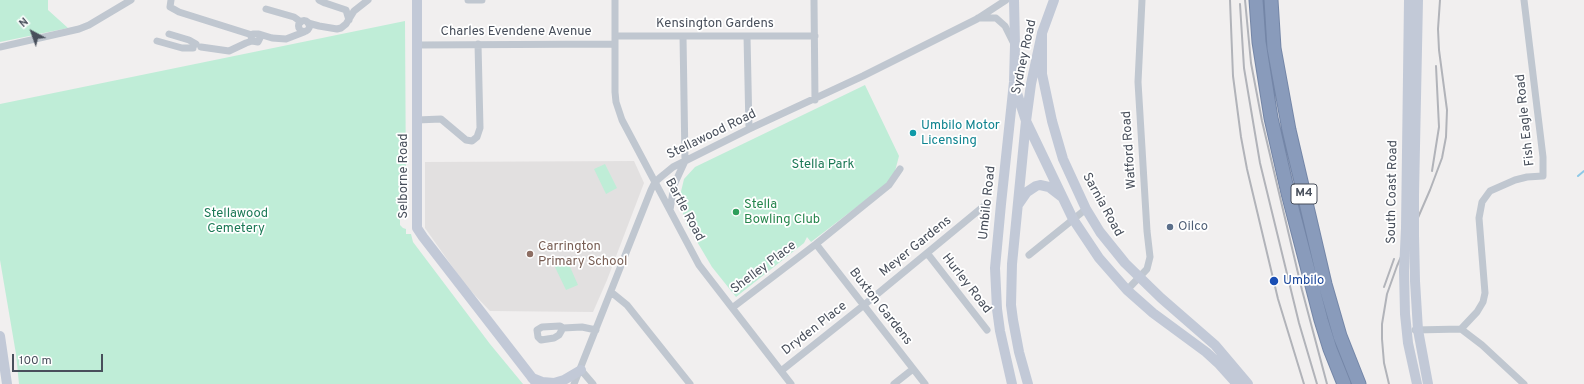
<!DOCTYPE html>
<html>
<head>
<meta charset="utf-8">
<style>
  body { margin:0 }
  #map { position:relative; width:1584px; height:384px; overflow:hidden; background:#f1efef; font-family:Overpass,sans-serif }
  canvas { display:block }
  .north { position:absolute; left:12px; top:12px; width:40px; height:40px; -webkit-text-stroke:3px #fff; paint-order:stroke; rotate:319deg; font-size:11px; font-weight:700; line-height:16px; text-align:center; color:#484f5b }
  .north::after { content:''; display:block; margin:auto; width:14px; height:18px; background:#484f5b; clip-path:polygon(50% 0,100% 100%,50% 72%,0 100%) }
  .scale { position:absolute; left:12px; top:354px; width:91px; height:18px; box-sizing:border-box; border:2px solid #484f5b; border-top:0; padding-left:5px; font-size:12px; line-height:14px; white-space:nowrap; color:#484f5b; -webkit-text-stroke:3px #fff; paint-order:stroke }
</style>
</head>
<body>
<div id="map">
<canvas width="1584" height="384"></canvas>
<div class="north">N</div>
<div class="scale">100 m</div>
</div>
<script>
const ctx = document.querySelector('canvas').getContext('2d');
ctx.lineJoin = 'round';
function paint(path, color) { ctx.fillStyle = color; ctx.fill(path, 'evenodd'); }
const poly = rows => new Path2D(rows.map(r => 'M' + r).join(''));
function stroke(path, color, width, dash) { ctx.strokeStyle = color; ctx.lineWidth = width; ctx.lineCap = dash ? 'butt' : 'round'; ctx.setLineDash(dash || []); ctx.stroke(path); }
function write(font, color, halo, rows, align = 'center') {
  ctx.font = font + ' Overpass,sans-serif'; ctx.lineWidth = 3.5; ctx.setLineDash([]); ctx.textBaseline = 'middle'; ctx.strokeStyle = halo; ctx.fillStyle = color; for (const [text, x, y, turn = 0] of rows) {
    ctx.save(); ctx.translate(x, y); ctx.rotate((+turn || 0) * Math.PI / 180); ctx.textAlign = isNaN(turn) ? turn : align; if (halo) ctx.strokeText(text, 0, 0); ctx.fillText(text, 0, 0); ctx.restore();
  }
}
const education = poly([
  [634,161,644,183,607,280,593,312,490,311,466,286,425,228,425,162]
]);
const green = poly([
  [0,0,48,0,48,10,68,28,0,42],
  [405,21,406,194,404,211,400,213,400,225,403,228,406,229,406,234,411,234,413,242,490,344,523,384,19,384,16,354,0,260,0,104],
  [865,85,899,156,894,175,888,183,811,242,807,237,804,243,736,297,712,267,686,223,679,200,684,179,695,167],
  [605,164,617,188,606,194,594,169],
  [567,260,578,285,566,290,554,265]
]);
const stream = poly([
  [1578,176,1584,171]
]);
const street = poly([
  [171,0,170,7,179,12,252,35],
  [319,0,325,3,346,10,349,20],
  [468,0,482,0],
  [615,0,615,92,616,102,622,120,699,265,791,384],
  [814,0,815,100],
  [266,9,294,17,301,22],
  [978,18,996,18,1005,26,1013,42],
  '298.5 26a5.5 5.5 0 1 1 11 0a5.5 5.5 0 1 1-11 0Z',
  [308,23,319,26,337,29,341,28,346,24,354,11,368,0],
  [169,34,189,40,196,44],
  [259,34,272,38,286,39,304,32],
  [615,36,815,36],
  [747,36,749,129],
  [157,41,182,48,193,48],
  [417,45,615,44],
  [0,47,79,29,89,25,131,0],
  [201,47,229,51,246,43,252,41,258,42,260,38,259,34,253,34,251,36,252,41],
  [417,120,441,119,466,140,472,141,477,137,480,128,478,44],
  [670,210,674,185,685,161,683,36],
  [816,244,925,384],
  [927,253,987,330],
  [1029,255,1086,209],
  [1127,290,1147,269,1150,257,1147,231,1138,82,1142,0],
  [611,292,627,305,690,384],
  [732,308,816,244,889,185,900,169],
  [563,328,559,335,554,338,541,340,538,337,537,330,542,327,560,326,563,328,582,327,596,330],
  [1461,329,1477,312,1483,302,1485,293,1479,218,1482,202,1490,191,1515,180,1527,177,1543,176,1543,157,1524,0],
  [1415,330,1461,329,1482,345,1524,384],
  [581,370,593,384],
  [781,371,864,305,984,206],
  [574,384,651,190,655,182,662,176,673,167,749,129,863,76,977,19,1006,0],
  [894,384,913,369]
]);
const secondary = poly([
  [417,0,417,228,423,237,537,384],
  [1042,33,1042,74,1052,121,1063,159,1086,209,1100,232,1125,263,1161,298,1215,345,1248,384],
  [1016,90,1026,121,1073,219,1099,258,1127,290,1153,313,1206,352,1218,363,1237,384],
  [1414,195,1418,0],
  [1018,205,1027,192,1036,186,1040,185,1049,187,1062,197],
  [1406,228,1409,0],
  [1414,235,1415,281,1418,330,1428,384],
  [1404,271,1405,314,1408,343,1417,384],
  [0,336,7,384],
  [532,378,542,382,554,383,564,380,581,370],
  [1012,384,1000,331,997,309,995,268,1001,204,1014,82,1015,45,1014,0],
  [1028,384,1019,352,1013,320,1011,305,1012,264,1026,121,1031,84,1042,33,1054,0]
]);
const highway = poly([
  [1256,0,1259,42,1271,118,1288,193,1321,320,1330,349,1344,384],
  [1271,0,1274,48,1289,130,1325,284,1340,336,1359,384]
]);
const rail = poly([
  [1230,0,1233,76,1241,137,1247,169,1278,299,1304,384],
  [1245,0,1251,63,1262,121,1302,290,1327,384],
  [1240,4,1244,68,1260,163,1299,323,1317,384],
  [1432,171,1439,127,1436,66],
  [1384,287,1394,259],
  [1389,384,1384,363,1382,339,1382,324,1387,294,1397,266,1430,190,1442,158,1446,137,1447,110,1439,50,1438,29,1440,0]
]);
const secondaryBridge = poly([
  [1414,235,1414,195],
  [1404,271,1406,228]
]);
const markers = [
  [913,133,4,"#0f9aa8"],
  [736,212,4,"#2e9e5b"],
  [1170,227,4,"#5c6f8a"],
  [530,254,4,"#8d6e63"],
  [1274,281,5,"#1a4fb4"]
];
const shields = [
  [1304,194,26]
];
const shieldNames = [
  ["M4",1304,194]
];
const streetNames = [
  ["Kensington Gardens",715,24],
  ["Charles Evendene Avenue",516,32],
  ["Sydney Road",1025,57,-78],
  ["Fish Eagle Road",1526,120,-96],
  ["Stellawood Road",712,135,-26],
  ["Watford Road",1130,150,-94],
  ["Selborne Road",404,176,-90],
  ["South Coast Road",1393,192,-89],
  ["Umbilo Road",988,203,-84],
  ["Sarnia Road",1102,205,61],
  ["Bartle Road",684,210,62],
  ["Meyer Gardens",916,247,-39],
  ["Shelley Place",764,268,-37],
  ["Hurley Road",966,284,52],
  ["Buxton Gardens",880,307,52],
  ["Dryden Place",815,329,-38]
];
const cultureNames = [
  ["Umbilo Motor",921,126],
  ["Licensing",921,141]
];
const parkNames = [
  ["Stella Park",823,165],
  ["Stellawood",236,214],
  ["Cemetery",236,229]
];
const leisureNames = [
  ["Stella",744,205],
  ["Bowling Club",744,220]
];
const serviceNames = [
  ["Oilco",1178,227]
];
const educationNames = [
  ["Carrington",538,247],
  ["Primary School",538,262]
];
const transitNames = [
  ["Umbilo",1283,281]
];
paint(education, '#e2e0e0');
paint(green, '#bfedd7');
stroke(stream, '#8ec9e7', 2);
stroke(highway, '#7486a7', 15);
stroke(street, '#c0c7d0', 7);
stroke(secondary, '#c2c9d7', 10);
stroke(highway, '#899bbb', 13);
stroke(rail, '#b1b3b9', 2);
stroke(secondaryBridge, '#c2c9d7', 10);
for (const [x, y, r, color] of markers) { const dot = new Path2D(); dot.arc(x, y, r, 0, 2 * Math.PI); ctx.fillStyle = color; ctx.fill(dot); stroke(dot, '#fff', 1.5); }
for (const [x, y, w] of shields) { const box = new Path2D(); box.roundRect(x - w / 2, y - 10, w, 20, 3); ctx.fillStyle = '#fff'; ctx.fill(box); stroke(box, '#484f5b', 1); }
write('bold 12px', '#484f5b', null, shieldNames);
write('13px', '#484f5b', '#fff', streetNames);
write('13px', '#0d838f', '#fff', cultureNames, 'left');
write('13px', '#1c7956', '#fff', parkNames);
write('13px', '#27864d', '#fff', leisureNames, 'left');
write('13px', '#4e5e75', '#fff', serviceNames, 'left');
write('13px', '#785e54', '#fff', educationNames, 'left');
write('13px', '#164399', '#fff', transitNames, 'left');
</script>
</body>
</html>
